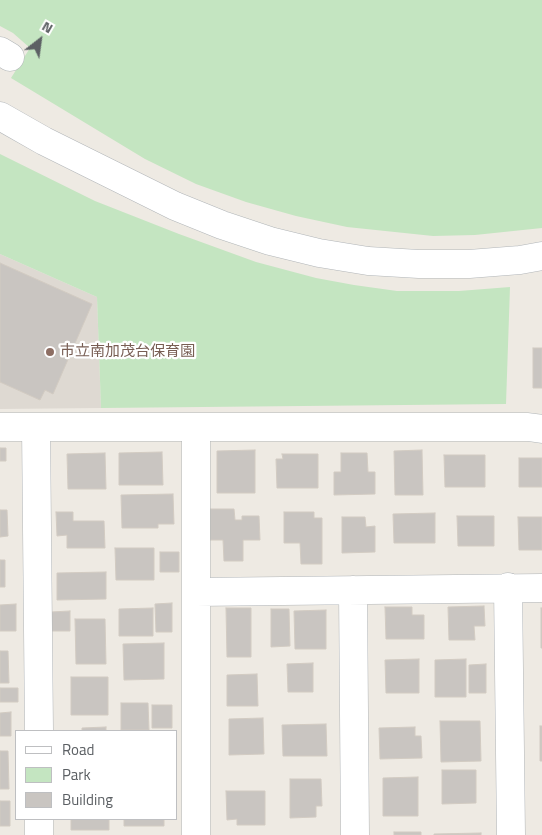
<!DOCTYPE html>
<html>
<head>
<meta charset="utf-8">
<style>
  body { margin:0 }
  #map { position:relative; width:542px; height:835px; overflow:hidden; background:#eeeae3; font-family:"Titillium Web",sans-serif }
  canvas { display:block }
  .legend { position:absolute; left:15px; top:730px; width:162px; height:90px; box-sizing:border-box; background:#fff; border:1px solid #bebfc1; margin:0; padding:6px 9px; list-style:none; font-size:15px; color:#5c6064 }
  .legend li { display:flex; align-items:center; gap:10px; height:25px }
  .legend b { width:25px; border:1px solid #bebfc1 }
  .north { position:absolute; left:15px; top:15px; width:50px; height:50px; -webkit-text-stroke:4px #fff; paint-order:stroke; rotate:30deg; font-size:14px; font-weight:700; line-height:20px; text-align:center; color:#5c6064 }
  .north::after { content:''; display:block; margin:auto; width:18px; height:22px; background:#5c6064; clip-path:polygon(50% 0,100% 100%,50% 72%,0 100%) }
</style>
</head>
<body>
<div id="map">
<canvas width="542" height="835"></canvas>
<ul class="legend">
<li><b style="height:6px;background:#fff"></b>Road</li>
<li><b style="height:14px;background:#c4e5c1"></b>Park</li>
<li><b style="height:14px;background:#c9c5c1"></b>Building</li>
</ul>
<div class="north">N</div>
</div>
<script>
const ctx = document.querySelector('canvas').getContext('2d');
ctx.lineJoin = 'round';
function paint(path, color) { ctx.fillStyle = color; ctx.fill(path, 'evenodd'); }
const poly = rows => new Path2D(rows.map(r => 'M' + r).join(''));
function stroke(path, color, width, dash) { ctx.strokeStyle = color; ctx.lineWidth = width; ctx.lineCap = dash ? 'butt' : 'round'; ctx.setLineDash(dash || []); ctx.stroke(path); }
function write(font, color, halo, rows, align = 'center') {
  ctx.font = font + ' "Titillium Web","Noto Sans JP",sans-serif'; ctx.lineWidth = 4.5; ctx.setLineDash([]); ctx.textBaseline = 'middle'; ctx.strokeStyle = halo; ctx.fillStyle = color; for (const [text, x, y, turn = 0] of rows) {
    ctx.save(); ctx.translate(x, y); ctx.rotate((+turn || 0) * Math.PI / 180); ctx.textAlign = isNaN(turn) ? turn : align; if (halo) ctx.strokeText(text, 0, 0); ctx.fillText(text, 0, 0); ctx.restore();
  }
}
const education = poly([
  [0,254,97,297,101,408,0,409]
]);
const green = poly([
  [0,0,542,0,542,228,475,235,433,236,347,227,296,216,246,202,196,184,145,159,11,78,30,48,13,33,0,26],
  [0,154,95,201,179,234,256,262,316,278,354,285,397,291,459,291,510,287,506,404,101,408,97,297,0,254]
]);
const building = poly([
  [0,263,92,304,53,394,45,390,40,400,0,382,0,263],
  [533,348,542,348,542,388,533,388,533,348],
  [0,448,6,448,6,461,0,461,0,448],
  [255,450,255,493,217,493,217,451,255,450],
  [422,450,423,495,395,495,394,451,422,450],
  [162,452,163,485,119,485,119,453,162,452],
  [105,453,106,489,68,489,67,454,105,453],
  [341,453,367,453,368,472,375,472,375,494,334,495,334,472,341,472,341,453],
  [282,454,318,454,318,488,277,488,276,459,283,459,282,454],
  [444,455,485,455,485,487,445,487,444,455],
  [519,458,542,458,542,487,519,487,519,458],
  [173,494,174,524,158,524,158,528,122,528,121,495,173,494],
  [210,509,234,509,235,520,242,520,242,516,259,516,260,540,243,540,243,561,224,561,223,540,210,540,210,509],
  [0,510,7,510,8,536,0,537,0,510],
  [56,512,73,512,73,521,104,521,105,548,67,548,67,535,57,536,56,512],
  [284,512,314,512,314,518,322,518,322,564,301,564,300,543,284,543,284,512],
  [435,513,435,543,394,543,393,514,435,513],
  [457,516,494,516,494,546,458,546,457,516],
  [342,517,365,517,366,527,375,526,375,552,342,553,342,517],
  [518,517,542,517,542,550,519,550,518,517],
  [115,548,154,548,154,580,116,580,115,548],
  [160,552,179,552,179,572,160,572,160,552],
  [0,560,5,560,5,587,0,587,0,560],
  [106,572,106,599,57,600,57,573,106,572],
  [172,603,172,632,156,632,155,604,172,603],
  [16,604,16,631,0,631,0,605,16,604],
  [484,606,485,626,474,626,475,640,449,640,448,607,484,606],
  [385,607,412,607,412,615,424,615,424,639,386,639,385,607],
  [153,608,153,636,119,636,119,609,153,608],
  [226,608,251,608,251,657,227,657,226,608],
  [541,608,542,608,542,648,541,648,541,608],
  [271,609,289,609,290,646,271,647,271,609],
  [326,610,326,649,295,649,294,611,326,610],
  [70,611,70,631,52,631,51,612,70,611],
  [75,619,105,619,106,664,76,664,75,619],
  [164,643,164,679,124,680,123,644,164,643],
  [0,651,8,651,9,683,0,683,0,651],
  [419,659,419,693,386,693,385,660,419,659],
  [466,659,466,697,435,697,435,660,466,659],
  [313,663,313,692,288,692,287,664,313,663],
  [486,664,486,693,469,693,469,665,486,664],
  [257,674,258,706,227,706,227,675,257,674],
  [71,677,108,677,108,715,71,715,71,677],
  [0,688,18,688,18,702,0,702,0,688],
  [121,703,148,703,149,730,121,730,121,703],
  [152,705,172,705,172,728,152,728,152,705],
  [11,712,11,736,0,736,0,713,11,712],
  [263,718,264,754,229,755,229,719,263,718],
  [440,721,480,721,481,761,441,762,440,721],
  [326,724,327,756,283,756,282,725,326,724],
  [540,726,542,726,542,761,540,761,540,726],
  [106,727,106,731,82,731,82,728,106,727],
  [415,727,415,736,421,736,422,758,380,759,379,728,415,727],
  [0,751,8,751,9,789,0,789,0,751],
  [442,770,476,770,476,803,442,804,442,770],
  [418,777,418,816,383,816,383,778,418,777],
  [290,779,321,779,322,806,316,806,316,817,290,818,290,779],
  [226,791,265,791,265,825,237,825,237,819,227,820,226,791],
  [0,801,10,801,10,826,0,826,0,801],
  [71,819,109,819,109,830,71,830,71,819],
  [124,819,164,819,164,826,124,826,124,819],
  [394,832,421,832,421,835,394,835,394,832],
  [481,833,481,835,434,835,434,834,481,833]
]);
const minor = poly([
  [0,51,10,57],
  [0,116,44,141,175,206,222,225,270,241,319,253,368,261,419,264,469,264,520,260,542,256],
  [0,427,528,427,542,429],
  [36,427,39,731],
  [196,427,196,835],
  [508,587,511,835],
  [353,590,355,835],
  [196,592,542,588],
  [39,819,39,835]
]);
const markers = [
  [50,352,5,"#8d6e63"]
];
const educationNames = [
  ["市立南加茂台保育園",60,352]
];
paint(education, '#ded9d2');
paint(green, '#c4e5c1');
paint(building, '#c9c5c1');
stroke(building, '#d2cbc2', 1);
stroke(minor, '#b1b5b8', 29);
stroke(minor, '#fff', 28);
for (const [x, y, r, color] of markers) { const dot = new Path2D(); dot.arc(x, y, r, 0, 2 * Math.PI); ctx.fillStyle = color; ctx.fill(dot); stroke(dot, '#fff', 2); }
write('15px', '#785e54', '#fff', educationNames, 'left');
</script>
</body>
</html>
